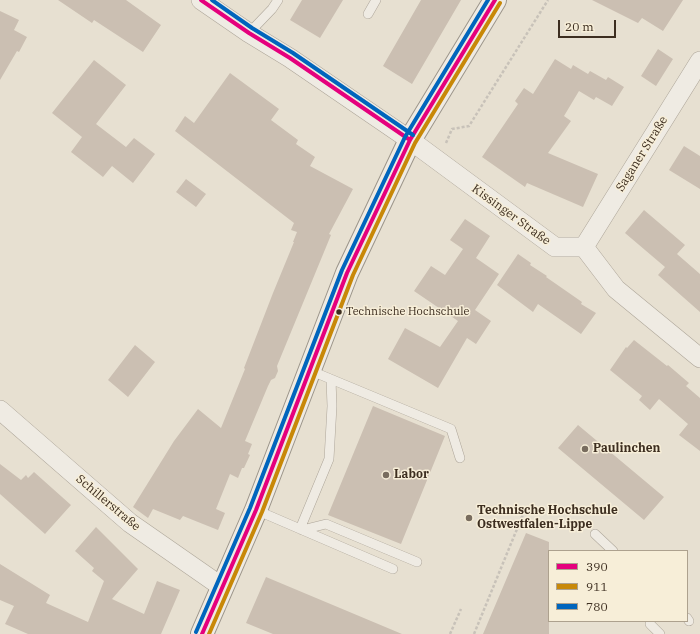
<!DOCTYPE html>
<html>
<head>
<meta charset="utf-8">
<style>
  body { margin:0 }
  #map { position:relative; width:700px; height:634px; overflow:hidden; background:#e7e0d1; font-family:"IBM Plex Serif",serif }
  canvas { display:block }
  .legend { position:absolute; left:548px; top:550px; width:140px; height:72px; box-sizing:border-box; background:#f7eed8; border:1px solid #ada18e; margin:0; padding:5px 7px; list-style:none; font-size:12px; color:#3d2e20 }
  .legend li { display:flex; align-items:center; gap:8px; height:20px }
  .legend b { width:20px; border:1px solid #ada18e }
  .scale { position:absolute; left:558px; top:20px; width:58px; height:18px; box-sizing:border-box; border:2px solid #3d2e20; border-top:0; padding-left:5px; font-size:12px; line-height:14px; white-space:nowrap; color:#3d2e20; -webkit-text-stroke:3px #f7eed8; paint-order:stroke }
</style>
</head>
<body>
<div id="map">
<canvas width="700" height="634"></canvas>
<ul class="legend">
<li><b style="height:5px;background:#e5007d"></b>390</li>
<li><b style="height:5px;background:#c88808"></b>911</li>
<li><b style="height:5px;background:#0065bd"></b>780</li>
</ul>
<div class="scale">20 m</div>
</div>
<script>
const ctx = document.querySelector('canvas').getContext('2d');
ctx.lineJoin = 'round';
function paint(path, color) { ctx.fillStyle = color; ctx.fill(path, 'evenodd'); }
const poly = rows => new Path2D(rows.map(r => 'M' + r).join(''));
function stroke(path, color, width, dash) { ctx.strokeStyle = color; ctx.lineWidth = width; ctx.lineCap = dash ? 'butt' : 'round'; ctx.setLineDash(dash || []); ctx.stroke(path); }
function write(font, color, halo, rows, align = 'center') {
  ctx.font = font + ' "IBM Plex Serif",serif'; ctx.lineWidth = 3; ctx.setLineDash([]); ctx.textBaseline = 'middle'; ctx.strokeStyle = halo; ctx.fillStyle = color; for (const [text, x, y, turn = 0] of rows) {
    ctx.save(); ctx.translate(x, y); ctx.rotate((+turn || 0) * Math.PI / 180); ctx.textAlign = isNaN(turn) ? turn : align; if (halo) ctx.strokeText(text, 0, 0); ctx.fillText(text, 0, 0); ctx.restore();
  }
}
const building = poly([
  [58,0,126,0,161,25,143,52,94,20,92,23],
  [302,0,343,0,320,38,290,20],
  [421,0,461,0,412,84,383,66],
  [592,0,683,0,663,31,642,18,638,23],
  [0,11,19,20,14,30,27,37,19,52,17,51,0,80],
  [658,49,673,59,656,86,641,76],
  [555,59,571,69,573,65,588,74,590,71,606,80,608,77,624,87,612,106,596,97,594,100,579,91,564,116,571,121,548,153,598,174,583,207,527,183,525,187,482,157,518,104,515,101,524,88,533,94],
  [94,60,126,85,96,124,126,147,134,138,155,154,133,183,112,166,103,177,71,152,82,137,52,113],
  [230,73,279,109,271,120,298,140,296,144,315,157,310,166,353,189,329,234,331,235,277,366,278,371,275,378,271,380,268,386,245,441,252,444,248,454,250,455,244,468,242,468,238,478,230,474,216,509,225,513,218,530,183,516,180,520,153,509,148,518,133,507,174,441,198,409,221,428,245,369,244,368,273,293,294,242,293,242,297,232,291,230,294,223,175,131,185,116,194,123],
  [684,146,700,156,700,189,669,170],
  [186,179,206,194,196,207,176,192],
  [644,210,685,245,677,254,700,274,700,312,658,275,665,267,625,233],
  [465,219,490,236,476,258,499,274,475,310,491,321,476,344,467,338,438,388,388,359,405,328,440,347,458,321,414,291,431,266,445,275,463,249,450,240],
  [518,254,531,263,530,265,547,276,546,277,582,302,581,304,596,313,581,334,538,304,533,312,497,285],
  [634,340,667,366,668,365,689,383,686,386,700,398,700,451,679,435,688,424,659,399,650,410,639,400,642,396,610,370,626,347,627,348],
  [135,345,155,362,128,397,108,380],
  [373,406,445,436,401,544,328,515],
  [578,425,664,497,644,520,558,448],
  [0,464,21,480,26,475,28,478,34,472,71,505,45,534,0,494],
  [96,527,138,569,112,599,144,614,157,581,180,590,161,634,28,634,5,624,14,606,0,600,0,564,50,595,46,603,88,622,104,581,92,571,94,568,75,551],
  [526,533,549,542,549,634,483,634],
  [266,577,402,634,273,634,246,623]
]);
const path = poly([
  [446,143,452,129,469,126,548,0],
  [450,634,461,609],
  [474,634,526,507]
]);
const service = poly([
  [368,14,376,0],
  [249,33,272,9,278,0],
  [309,370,451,429,460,458],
  [256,510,393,569],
  [300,529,329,459,332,406,331,380],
  [302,530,326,524,417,562],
  [595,534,613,551],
  [687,618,689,621],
  [650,624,660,634]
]);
const minor = poly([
  [201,0,249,33,290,58,410,140,555,247,584,247,616,289,700,358],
  [584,247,700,61],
  [0,410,130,523,222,587]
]);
const secondary = poly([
  [202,634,256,510,347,273,410,140,495,0]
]);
const bus1 = poly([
  [201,0,249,33,290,58,410,140],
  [202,634,256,510,347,273,410,140,495,0]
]);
const bus2 = poly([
  [209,634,262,512,353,275,415,143,500,3]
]);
const bus3 = poly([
  [212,0,252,28,293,53,413,135],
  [196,632,250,508,342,270,405,137,488,0]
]);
const markers = [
  [339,312,3.5,"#3d2e20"],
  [585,449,4,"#786c5e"],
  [386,475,4,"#786c5e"],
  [469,518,4,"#786c5e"]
];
const busNames = [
  ["Technische Hochschule",346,312]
];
const streetNames = [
  ["Saganer Straße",642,154,-58],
  ["Kissinger Straße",511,215,36],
  ["Schillerstraße",108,503,40]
];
const poiNames = [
  ["Paulinchen",593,449],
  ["Labor",394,475],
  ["Technische Hochschule",477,511],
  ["Ostwestfalen-Lippe",477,525]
];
paint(building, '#cbbfb2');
stroke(service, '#ada599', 10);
stroke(minor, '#ada599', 20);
stroke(secondary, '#9c958a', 24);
stroke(path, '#c8c2b9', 2.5, [3, 2]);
stroke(service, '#efebe3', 9);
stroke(minor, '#efebe3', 19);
stroke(secondary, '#efebe3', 22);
stroke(bus1, '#e5007d', 4);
stroke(bus2, '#c88808', 4);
stroke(bus3, '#0065bd', 4);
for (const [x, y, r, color] of markers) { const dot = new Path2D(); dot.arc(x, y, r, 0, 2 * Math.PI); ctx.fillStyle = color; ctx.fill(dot); stroke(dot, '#f7eed8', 1.5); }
write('11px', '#3d2e20', '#f7eed8', busNames, 'left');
write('12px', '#3d2e20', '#f7eed8', streetNames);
write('bold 12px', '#3d2e20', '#f7eed8', poiNames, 'left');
</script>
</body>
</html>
